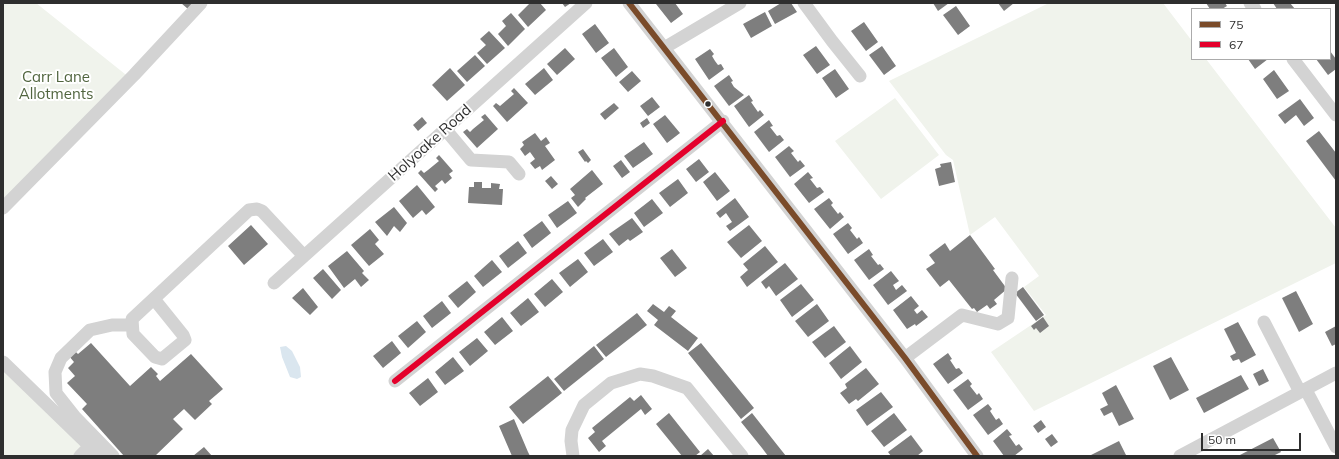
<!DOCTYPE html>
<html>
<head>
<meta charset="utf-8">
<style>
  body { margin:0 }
  #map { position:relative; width:1339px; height:459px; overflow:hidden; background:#fff; font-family:Mulish,sans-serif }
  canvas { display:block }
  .frame { position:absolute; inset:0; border:4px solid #2e2e2e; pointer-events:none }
  .legend { position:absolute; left:1191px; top:8px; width:140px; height:52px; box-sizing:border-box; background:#fff; border:1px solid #ababab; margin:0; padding:5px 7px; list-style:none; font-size:12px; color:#2e2e2e }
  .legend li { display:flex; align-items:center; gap:8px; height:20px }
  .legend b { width:20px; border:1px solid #ababab }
  .scale { position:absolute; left:1201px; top:433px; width:100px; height:18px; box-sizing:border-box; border:2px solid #2e2e2e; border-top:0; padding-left:5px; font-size:12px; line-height:14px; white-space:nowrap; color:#2e2e2e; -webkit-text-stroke:3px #fff; paint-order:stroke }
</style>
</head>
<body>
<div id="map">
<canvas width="1339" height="459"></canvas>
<div class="frame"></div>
<ul class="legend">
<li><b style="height:5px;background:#7a4b2a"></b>75</li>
<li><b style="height:5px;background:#e4002b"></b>67</li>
</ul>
<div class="scale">50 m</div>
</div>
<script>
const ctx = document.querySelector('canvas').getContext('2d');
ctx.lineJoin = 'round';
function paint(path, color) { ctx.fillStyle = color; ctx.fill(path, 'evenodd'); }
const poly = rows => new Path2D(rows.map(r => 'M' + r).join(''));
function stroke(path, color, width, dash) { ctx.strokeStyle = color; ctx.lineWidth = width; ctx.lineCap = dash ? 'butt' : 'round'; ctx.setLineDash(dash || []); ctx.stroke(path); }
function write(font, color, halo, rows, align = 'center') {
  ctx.font = font + ' Mulish,sans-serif'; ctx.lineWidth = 4; ctx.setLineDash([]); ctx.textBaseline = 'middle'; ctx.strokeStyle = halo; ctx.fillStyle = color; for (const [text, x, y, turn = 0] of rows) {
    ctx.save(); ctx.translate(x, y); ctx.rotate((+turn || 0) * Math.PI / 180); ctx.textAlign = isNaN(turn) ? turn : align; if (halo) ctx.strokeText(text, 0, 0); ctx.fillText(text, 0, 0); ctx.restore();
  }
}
const green = poly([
  [3,3,36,3,130,78,137,78,3,216],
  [1049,3,1163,3,1192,41,1192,59,1206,59,1336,228,1336,263,1034,411,991,352,1046,315,1024,287,1039,276,995,217,970,235,953,160,946,155,889,81],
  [895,98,939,155,881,199,835,141],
  [3,355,88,435,110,456,3,456]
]);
const water = poly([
  [286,346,292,351,300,367,301,377,297,379,290,377,282,357,280,347]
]);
const building = poly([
  [181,3,193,3,188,9],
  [530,3,540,3,546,10,528,27,518,15],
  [562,3,571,3,565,7],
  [781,3,791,3,797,12,775,24,768,11],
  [933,3,949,3,938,11],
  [998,3,1014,3,1004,11],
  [1206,3,1225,3,1227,6,1222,9,1210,9],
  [1273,3,1290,3,1295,9,1277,9],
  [656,4,675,3,683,14,671,23],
  [956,6,970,26,958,35,943,15],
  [765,12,772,26,751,38,743,24],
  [511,13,525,29,508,46,498,34,506,26,502,21],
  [864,22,878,42,866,51,851,31],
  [595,24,609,43,596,53,582,34],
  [489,31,505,48,487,64,477,53,486,45,480,39],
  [816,46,830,65,817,74,803,55],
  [882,46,896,66,884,75,869,55],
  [565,48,575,59,557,75,547,64],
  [614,48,628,67,616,77,601,58],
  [710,49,714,54,712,56,715,61,718,65,721,64,724,69,709,80,695,59],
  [1330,51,1336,59,1336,69,1328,75,1316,59,1330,59],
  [475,55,485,66,467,82,457,71],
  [1248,59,1268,59,1255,69],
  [450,68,465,85,447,101,432,85],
  [544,68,553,80,535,95,525,84],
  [835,69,849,89,836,98,822,78],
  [1274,70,1289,91,1277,99,1263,79],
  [632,71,641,81,628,92,619,82],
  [729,75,733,81,731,82,734,87,744,95,729,106,714,86],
  [514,88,528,103,507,122,493,106,496,103,500,106,514,94,511,91],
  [749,95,753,101,751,102,758,112,760,110,764,115,749,127,734,106],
  [652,97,660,107,648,116,640,106],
  [1300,99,1314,118,1304,126,1296,115,1285,124,1278,115],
  [614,103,619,108,605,120,600,114],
  [485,114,498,129,477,148,463,132,467,129,470,132,473,129,484,120,481,117],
  [665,115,680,133,667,143,653,124],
  [422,117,427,123,418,131,413,125],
  [647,118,650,123,643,128,640,123],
  [769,120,773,126,770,127,777,136,780,135,784,140,769,152,754,132],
  [1319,131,1336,153,1336,181,1306,141],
  [535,133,541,141,546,137,550,143,545,146,555,160,542,170,540,166,535,169,530,163,535,159,530,152,525,156,520,149,524,145,522,142],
  [644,142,653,154,633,168,624,156],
  [789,146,794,151,791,153,798,162,800,160,805,166,790,177,775,157],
  [583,149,591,160,588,163,586,161,585,162,578,152],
  [439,155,453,171,449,174,452,178,445,184,442,180,435,186,438,189,435,192,418,173,421,170,424,173,428,170,439,161,436,158],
  [699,159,709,172,696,182,686,169],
  [621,160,630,172,622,178,613,166],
  [951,162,955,182,939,186,935,169,941,167,940,164],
  [592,170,603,184,585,198,586,199,578,207,571,198,575,195,570,189],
  [715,172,730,191,717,201,703,182],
  [808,172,813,178,810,179,817,188,820,187,824,192,809,203,794,184],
  [551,176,558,184,552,189,545,181],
  [678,179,688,193,670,207,659,193],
  [474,182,482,182,482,188,491,188,491,183,500,184,499,189,503,189,502,205,468,203,469,187,474,187],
  [417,185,435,207,426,215,422,210,413,218,399,201],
  [735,198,749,217,730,231,726,226,732,222,726,213,720,218,716,213],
  [829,198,833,203,831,205,838,214,840,212,844,217,830,229,814,209],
  [652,199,663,213,644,227,634,213],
  [568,201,577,213,557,228,548,215],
  [394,207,407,223,400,232,394,226,387,236,375,222],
  [632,218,643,232,630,241,628,239,619,246,609,234],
  [542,221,551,233,532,248,523,235],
  [848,223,852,228,850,230,857,239,859,237,863,243,848,254,833,234],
  [251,225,268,244,244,265,228,246],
  [749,225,762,241,741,258,727,242],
  [370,229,379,240,375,244,384,254,369,266,351,245],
  [970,235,995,269,993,270,1007,289,994,300,997,304,990,309,987,305,977,312,974,308,972,309,949,280,940,287,926,269,935,263,929,255,945,243,950,251],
  [603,239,613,252,594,266,584,253],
  [518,241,527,253,508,268,499,256],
  [765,246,778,262,747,287,740,277,748,270,743,264],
  [672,249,687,268,675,277,660,258],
  [869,249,873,255,871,256,878,265,880,264,884,269,869,280,854,260],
  [347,251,364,271,362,273,369,280,361,287,355,279,344,288,328,266],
  [578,259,588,272,570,287,559,273],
  [492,260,502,272,483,287,474,276],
  [785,263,798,279,776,296,769,286,766,289,761,282],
  [323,269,341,290,332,299,313,278],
  [891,271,899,281,893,285,896,290,902,285,907,291,888,305,873,285],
  [552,279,563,292,545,307,534,294],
  [467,281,476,292,458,308,448,296],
  [801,284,814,300,792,317,780,300],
  [1023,287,1044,315,1036,321,1015,293],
  [303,288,318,307,310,315,292,298],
  [1296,291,1313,324,1299,332,1282,298],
  [911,296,919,306,914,310,917,314,922,310,928,317,916,326,915,324,907,329,893,310],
  [528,298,539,312,521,326,510,313],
  [442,301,451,313,432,328,423,316],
  [653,304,664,312,669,306,676,311,671,317,698,338,688,351,654,325,658,320,647,311],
  [817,304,829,321,808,337,795,321],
  [637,313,647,325,606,357,596,345],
  [502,317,513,331,495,345,484,332],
  [1043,317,1049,326,1040,333,1036,328,1034,330,1031,326],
  [417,321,426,332,408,348,398,336],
  [1238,322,1256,355,1241,363,1239,359,1233,361,1230,356,1236,353,1224,329],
  [834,326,846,342,825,358,812,342],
  [1336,326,1336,344,1332,346,1325,332],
  [477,338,488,351,470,366,459,352],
  [392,341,401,353,383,368,373,356],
  [91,343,130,386,151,367,158,374,156,376,160,381,191,354,223,389,209,401,212,404,195,420,184,409,173,419,183,429,155,456,124,456,82,409,87,404,67,383,75,376,68,368,74,362,69,356,75,351,78,354],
  [701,343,754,408,741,419,688,353],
  [594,346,604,359,564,391,554,379],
  [850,346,862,362,841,379,829,363],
  [948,353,952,359,950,360,956,369,959,368,963,373,948,384,933,364],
  [453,357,464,371,445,385,435,372],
  [1171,357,1189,390,1170,400,1153,366],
  [866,368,879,384,858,401,856,399,849,404,840,393,847,388,845,384],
  [1263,369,1269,381,1259,386,1253,374],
  [1241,375,1249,389,1204,413,1196,398],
  [548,376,562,393,523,424,509,407],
  [428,378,438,392,420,406,409,393],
  [968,379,972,384,970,386,977,395,979,393,983,399,968,410,953,390],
  [1116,385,1134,419,1119,426,1112,412,1104,416,1100,409,1108,405,1102,393],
  [881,392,893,407,867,426,856,410],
  [641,395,652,409,645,415,641,409,602,441,606,446,599,452,588,438,595,432,592,428,630,397,634,401],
  [988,404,992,409,990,411,996,420,999,418,1003,424,988,435,973,415],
  [669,413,700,452,695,456,682,456,656,424],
  [752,413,778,446,786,456,768,456,762,448,741,422],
  [894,413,907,430,884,447,871,431],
  [514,419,528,452,530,456,512,456,499,426],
  [1041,420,1046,427,1038,433,1033,426],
  [1007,429,1012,435,1009,436,1016,446,1019,444,1023,449,1014,456,1004,456,993,441],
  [1052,434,1058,442,1051,447,1045,439],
  [911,435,923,451,917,456,891,456,888,452],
  [1273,438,1281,452,1273,456,1238,456],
  [1119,441,1126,455,1089,456],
  [204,447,212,456,193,456],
  [708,449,714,456,700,456]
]);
const minor = poly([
  [629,3,905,358,977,456],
  [804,3,832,41,860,76],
  [1250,3,1255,9],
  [664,48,740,3],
  [1293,59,1336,115],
  [445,129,471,160,509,162,519,174],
  [3,208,134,75,201,3],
  [274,283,586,3],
  [154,299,183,335,185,340,162,359,155,357,133,334,132,319,249,210,257,209,262,211,304,256],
  [1264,322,1300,392],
  [905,358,962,315,998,324,1008,318,1012,278],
  [3,362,100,456],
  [395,381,723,121],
  [1306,390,1336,447],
  [80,456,90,446],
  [113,456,75,417,56,393,55,372,61,358,90,330,112,325,132,325],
  [573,456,571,441,572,430,584,405,611,383,640,374,653,376,687,388,742,456],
  [1180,456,1336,373]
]);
const bus1 = poly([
  [629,3,905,358,977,456]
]);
const bus2 = poly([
  [395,381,723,121]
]);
const markers = [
  [708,104,3.5,"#2e2e2e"]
];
const parkNames = [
  ["Carr Lane",56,77],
  ["Allotments",56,94]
];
const streetNames = [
  ["Holyoake Road",430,143,-42]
];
paint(green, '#f0f3ec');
paint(water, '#dae6ef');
paint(building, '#7e7e7e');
stroke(minor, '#d3d3d3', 13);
stroke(bus1, '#7a4b2a', 6);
stroke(bus2, '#e4002b', 6);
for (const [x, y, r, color] of markers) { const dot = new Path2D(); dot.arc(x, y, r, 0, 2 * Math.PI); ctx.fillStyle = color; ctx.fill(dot); stroke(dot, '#fff', 1.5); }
write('15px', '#51653f', '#fff', parkNames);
write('15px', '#2e2e2e', '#fff', streetNames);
</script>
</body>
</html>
